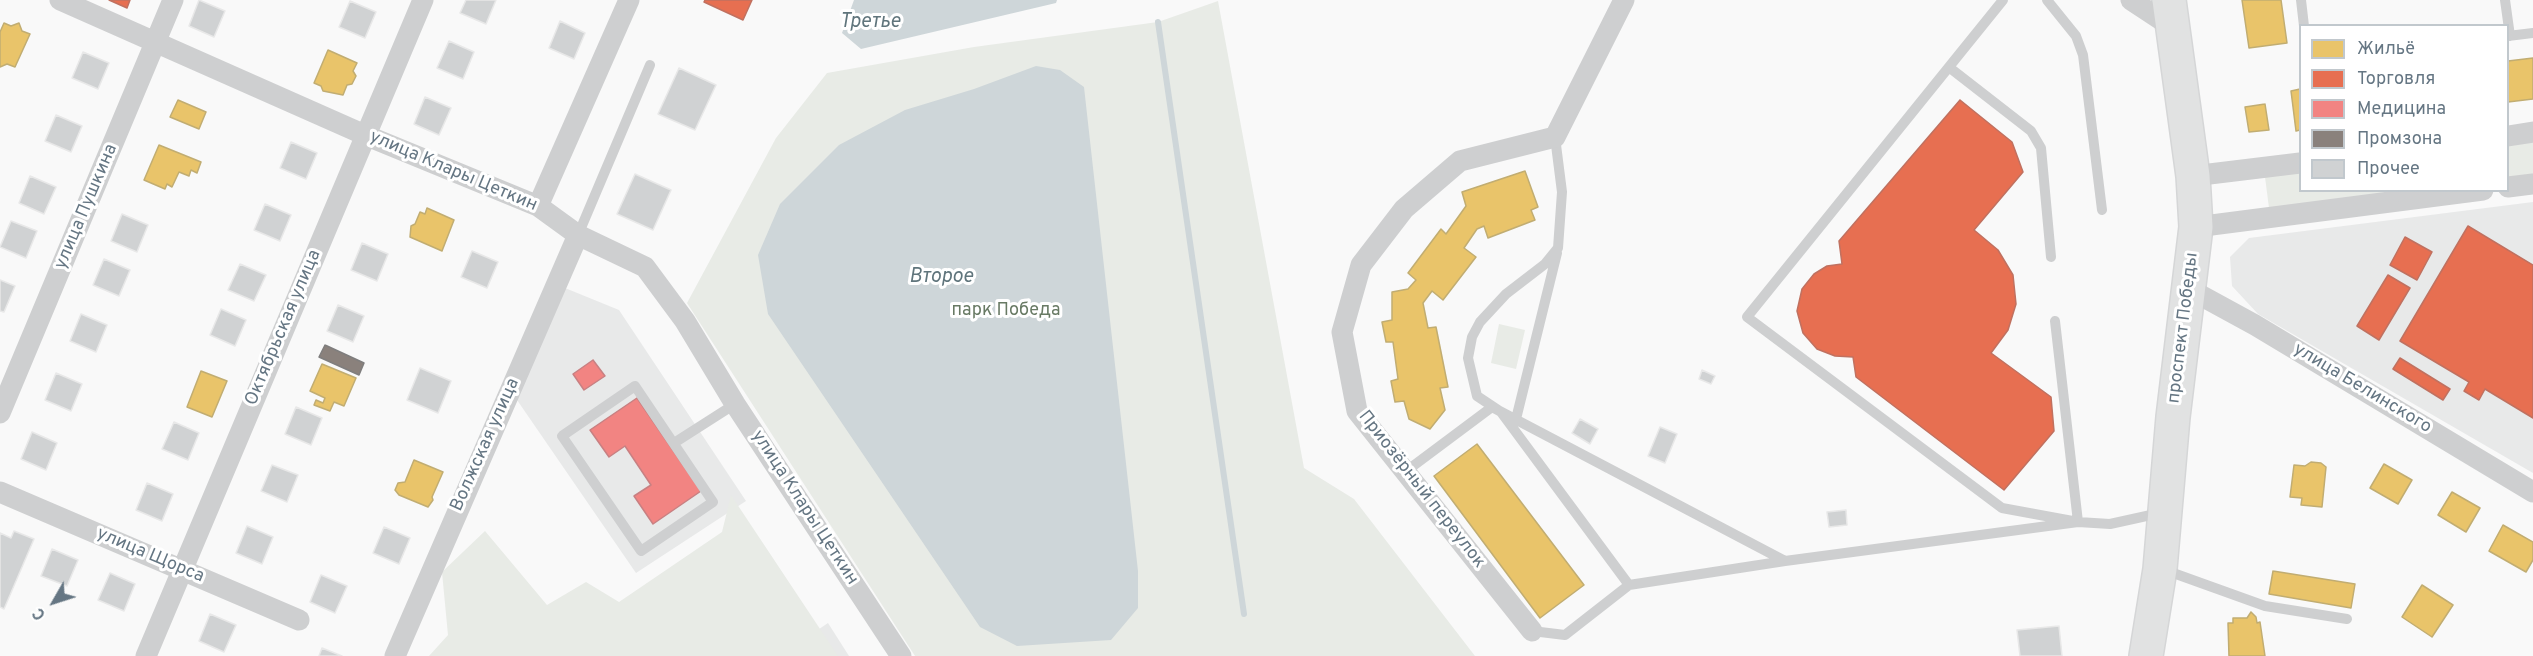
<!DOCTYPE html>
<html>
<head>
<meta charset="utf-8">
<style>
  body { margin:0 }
  #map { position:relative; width:2533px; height:656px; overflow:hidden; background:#f9f9f9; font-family:Overpass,sans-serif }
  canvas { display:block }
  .legend { position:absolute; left:2299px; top:24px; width:210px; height:168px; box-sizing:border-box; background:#fff; border:2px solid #c1c8cd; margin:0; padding:8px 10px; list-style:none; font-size:18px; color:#657683 }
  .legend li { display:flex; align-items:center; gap:12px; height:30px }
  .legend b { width:30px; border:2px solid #c1c8cd }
  .north { position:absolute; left:24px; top:572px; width:60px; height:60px; -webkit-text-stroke:4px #fff; paint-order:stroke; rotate:231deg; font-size:16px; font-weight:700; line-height:24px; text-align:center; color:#657683 }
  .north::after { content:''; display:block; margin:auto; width:21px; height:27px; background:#657683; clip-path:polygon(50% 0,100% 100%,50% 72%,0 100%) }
</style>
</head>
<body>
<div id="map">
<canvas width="2533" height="656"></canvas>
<ul class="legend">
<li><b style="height:16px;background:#e9c46a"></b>Жильё</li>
<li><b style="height:16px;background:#e76f51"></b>Торговля</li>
<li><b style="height:16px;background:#f28482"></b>Медицина</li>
<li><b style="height:16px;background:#8a817c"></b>Промзона</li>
<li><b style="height:16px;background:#d0d2d3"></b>Прочее</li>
</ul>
<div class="north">С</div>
</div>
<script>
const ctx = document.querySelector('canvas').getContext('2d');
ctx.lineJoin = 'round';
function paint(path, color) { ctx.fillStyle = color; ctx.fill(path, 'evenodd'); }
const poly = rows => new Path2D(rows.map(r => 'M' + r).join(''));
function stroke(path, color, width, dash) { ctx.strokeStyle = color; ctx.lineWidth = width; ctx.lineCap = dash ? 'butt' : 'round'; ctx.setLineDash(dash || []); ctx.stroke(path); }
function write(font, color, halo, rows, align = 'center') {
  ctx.font = font + ' Overpass,sans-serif'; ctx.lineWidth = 6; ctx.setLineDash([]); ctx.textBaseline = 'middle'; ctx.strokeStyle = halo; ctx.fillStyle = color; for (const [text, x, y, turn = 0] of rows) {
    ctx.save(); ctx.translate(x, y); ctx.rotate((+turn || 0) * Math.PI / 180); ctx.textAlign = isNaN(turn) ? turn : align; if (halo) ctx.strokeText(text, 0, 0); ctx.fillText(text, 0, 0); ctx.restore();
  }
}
const built = poly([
  [2533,202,2533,473,2258,314,2232,286,2230,257,2249,238],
  [565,288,619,310,746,501,636,573,517,400],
  [828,623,849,656,779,656]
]);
const green = poly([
  [1218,1,1304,468,1354,499,1475,656,915,656,687,303,776,138,827,73,974,47,1158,22],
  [2533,140,2533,174,2508,177,2508,144],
  [2300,172,2300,190,2405,191,2269,208,2265,177],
  [1499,324,1525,330,1516,369,1491,363],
  [731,495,838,656,429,656,448,635,442,572,485,531,547,605,586,582,619,602,722,532]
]);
const water = poly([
  [854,0,1057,0,1056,3,861,49,842,33],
  [1036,66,1060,70,1084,87,1138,571,1138,608,1111,640,1017,646,980,627,768,314,758,255,780,204,839,145,905,110,974,89]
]);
const homes = poly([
  [2242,0,2281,0,2287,43,2249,48,2242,0],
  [4,23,11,26,19,23,22,31,30,34,15,67,7,64,0,67,0,32,4,23],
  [328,50,357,63,353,71,356,76,352,84,347,85,343,95,323,91,321,86,314,83,328,50],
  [2533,58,2533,99,2508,102,2508,61,2533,58],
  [2300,89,2300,130,2296,131,2291,91,2300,89],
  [178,100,206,112,199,129,170,117,178,100],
  [2265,104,2269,130,2249,132,2245,107,2265,104],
  [159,145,201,162,197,173,191,170,189,176,179,172,172,187,167,184,165,189,144,180,159,145],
  [1525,171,1538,207,1531,210,1535,220,1488,238,1484,226,1477,229,1464,248,1476,257,1443,300,1432,291,1423,303,1428,328,1436,327,1448,387,1440,388,1445,410,1430,429,1409,419,1404,401,1395,402,1391,381,1398,379,1393,342,1386,342,1382,322,1392,320,1392,292,1408,289,1416,280,1408,273,1441,229,1446,234,1466,206,1462,192,1525,171],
  [427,208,454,220,442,251,410,237,411,226,415,224,420,212,425,214,427,208],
  [322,364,356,378,344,406,334,402,330,411,314,405,316,400,323,403,325,398,310,391,322,364],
  [201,371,227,381,212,417,187,407,201,371],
  [1477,444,1584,585,1540,618,1434,476,1477,444],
  [414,460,443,472,432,497,433,500,428,507,399,495,395,490,398,483,405,482,414,460],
  [2311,462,2321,463,2326,467,2322,507,2301,505,2302,498,2290,497,2294,465,2305,466,2311,462],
  [2384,464,2412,480,2398,504,2370,488,2384,464],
  [2452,492,2480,508,2466,532,2438,515,2452,492],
  [2503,525,2533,542,2533,560,2526,572,2489,551,2503,525],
  [2273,571,2355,584,2351,608,2269,594,2273,571],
  [2422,585,2453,605,2432,637,2402,617,2422,585],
  [2251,612,2256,617,2257,623,2260,622,2265,656,2229,656,2228,623,2233,623,2233,618,2247,618,2251,612]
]);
const shops = poly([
  [109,0,130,0,127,8,109,0],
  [705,0,752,0,743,20,704,2,705,0],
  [1960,100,2012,142,2023,172,1974,230,1998,250,2013,275,2016,304,2008,330,1991,353,2051,397,2054,431,2004,490,1856,377,1853,357,1835,356,1817,349,1803,333,1797,311,1802,289,1814,274,1827,266,1842,264,1839,241,1960,100],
  [2468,226,2533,265,2533,418,2485,389,2479,400,2464,391,2469,382,2400,341,2468,226],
  [2405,237,2432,252,2417,280,2390,265,2405,237],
  [2388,275,2410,288,2379,340,2357,326,2388,275],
  [2400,358,2450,389,2443,400,2393,369,2400,358]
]);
const health = poly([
  [593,360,605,376,584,390,573,374,593,360],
  [637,398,701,491,653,524,634,496,651,485,625,446,609,457,590,430,637,398]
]);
const industry = poly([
  [325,345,364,363,359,375,319,357,325,345]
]);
const stream = poly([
  [1158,22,1244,614]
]);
const building = poly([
  [199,0,225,11,214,37,189,26,199,0],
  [466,0,496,0,486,24,460,13,466,0],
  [350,1,376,12,365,38,339,27,350,1],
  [560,21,585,33,574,59,549,48,560,21],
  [449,41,474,52,463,79,437,68,449,41],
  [83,52,109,63,98,89,72,78,83,52],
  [679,68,716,85,695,130,658,114,679,68],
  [425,97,451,108,439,135,414,124,425,97],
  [56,115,82,126,71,152,45,141,56,115],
  [291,142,317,153,306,179,280,168,291,142],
  [635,174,671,190,653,230,617,214,635,174],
  [30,176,56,187,44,214,19,203,30,176],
  [265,204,291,215,280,241,254,230,265,204],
  [122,214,148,225,137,252,111,241,122,214],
  [11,221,37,231,26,258,0,247,11,221],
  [362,243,388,254,377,281,351,270,362,243],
  [472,251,498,262,487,288,461,277,472,251],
  [104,259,130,270,119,296,93,285,104,259],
  [240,264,266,275,254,301,228,290,240,264],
  [0,280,15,286,4,312,0,311,0,280],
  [338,305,364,316,353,342,327,331,338,305],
  [221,309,246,320,235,346,210,335,221,309],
  [81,314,107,325,96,352,70,341,81,314],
  [420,368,451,381,438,413,407,400,420,368],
  [1702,370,1715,376,1711,384,1699,379,1702,370],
  [56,373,82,384,71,411,45,400,56,373],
  [296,407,322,418,311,445,285,434,296,407],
  [1580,419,1598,429,1590,444,1572,433,1580,419],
  [174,422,199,433,188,460,162,449,174,422],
  [1660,427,1677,434,1665,463,1648,456,1660,427],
  [32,432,57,443,46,470,21,459,32,432],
  [272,465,298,475,287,502,261,491,272,465],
  [147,483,173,494,162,521,136,510,147,483],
  [1846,510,1847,525,1829,527,1827,512,1846,510],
  [247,526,273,537,262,564,236,553,247,526],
  [384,527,410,538,399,564,373,553,384,527],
  [14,531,34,539,4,609,0,607,0,533,11,538,14,531],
  [52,549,78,560,67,586,41,576,52,549],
  [110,573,135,584,124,611,98,600,110,573],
  [321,575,347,586,335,613,310,602,321,575],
  [210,614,236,625,224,652,199,641,210,614],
  [2059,626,2062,656,2020,656,2017,630,2059,626],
  [322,648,342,656,319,656,322,648]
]);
const lane = poly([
  [2003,0,1747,317,2002,508,2078,522,2110,524,2160,513],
  [2047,0,2076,36,2083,55,2102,210],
  [2301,0,2304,26],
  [2505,0,2510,36],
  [2508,36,2533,33],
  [1950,68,2031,131,2041,148,2051,257],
  [1555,137,1562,192,1558,248,1545,264,1506,294,1480,322,1472,337,1468,358,1477,396,1501,412,1629,585],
  [578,235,650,65],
  [635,386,713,502,641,551,562,436,635,386],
  [1516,419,1557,253],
  [674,443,735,404],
  [1405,472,1492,407,1785,561],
  [2162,569,2265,606,2347,619],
  [1532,631,1565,635,1629,585,1785,561,2078,522,2055,321]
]);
const street = poly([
  [60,0,365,135,538,206,578,235,645,267,685,321,735,404,901,656],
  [2131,0,2172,27],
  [2508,136,2533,132],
  [2193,176,2300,163],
  [2508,187,2533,184],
  [538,206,629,0],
  [2196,227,2483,190],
  [2189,289,2255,325,2533,492],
  [0,413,173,0],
  [0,492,299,620],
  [1532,631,1357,411,1342,332,1361,265,1404,209,1460,161,1555,137,1624,0],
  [146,656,423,0],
  [395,656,578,235]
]);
const primary = poly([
  [2146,656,2160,569,2173,417,2196,227,2193,176,2169,0]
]);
const streetNames = [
  ["улица Клары Цеткин",453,172,23],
  ["улица Пушкина",87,207,-67],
  ["Октябрьская улица",284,328,-67],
  ["проспект Победы",2184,328,-83],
  ["улица Белинского",2362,389,31],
  ["Волжская улица",486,445,-66],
  ["Приозёрный переулок",1421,490,52],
  ["улица Клары Цеткин",804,508,57],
  ["улица Щорса",150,556,23]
];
const parkNames = [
  ["парк Победa",1006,311]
];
const waterNames = [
  ["Третье",870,23],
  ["Второе",941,278]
];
paint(built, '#e8e9e9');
paint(green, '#e8ebe6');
paint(water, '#ced6d9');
paint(homes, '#e9c46a');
stroke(homes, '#c1ad72', 1.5);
paint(shops, '#e76f51');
stroke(shops, '#c07160', 1.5);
paint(health, '#f28482');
stroke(health, '#c88082', 1.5);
paint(industry, '#8a817c');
stroke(industry, '#7f7e7e', 1.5);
stroke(stream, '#ced6d9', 6);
paint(building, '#d0d2d3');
stroke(building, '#e8e8e8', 1.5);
stroke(primary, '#d5d6d7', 36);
stroke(lane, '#cecfd0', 10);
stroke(street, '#cecfd0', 21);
stroke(primary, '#e1e2e2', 33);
write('18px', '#657683', '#fff', streetNames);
write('18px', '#687a64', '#fff', parkNames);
write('italic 20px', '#60757c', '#fff', waterNames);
</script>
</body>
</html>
